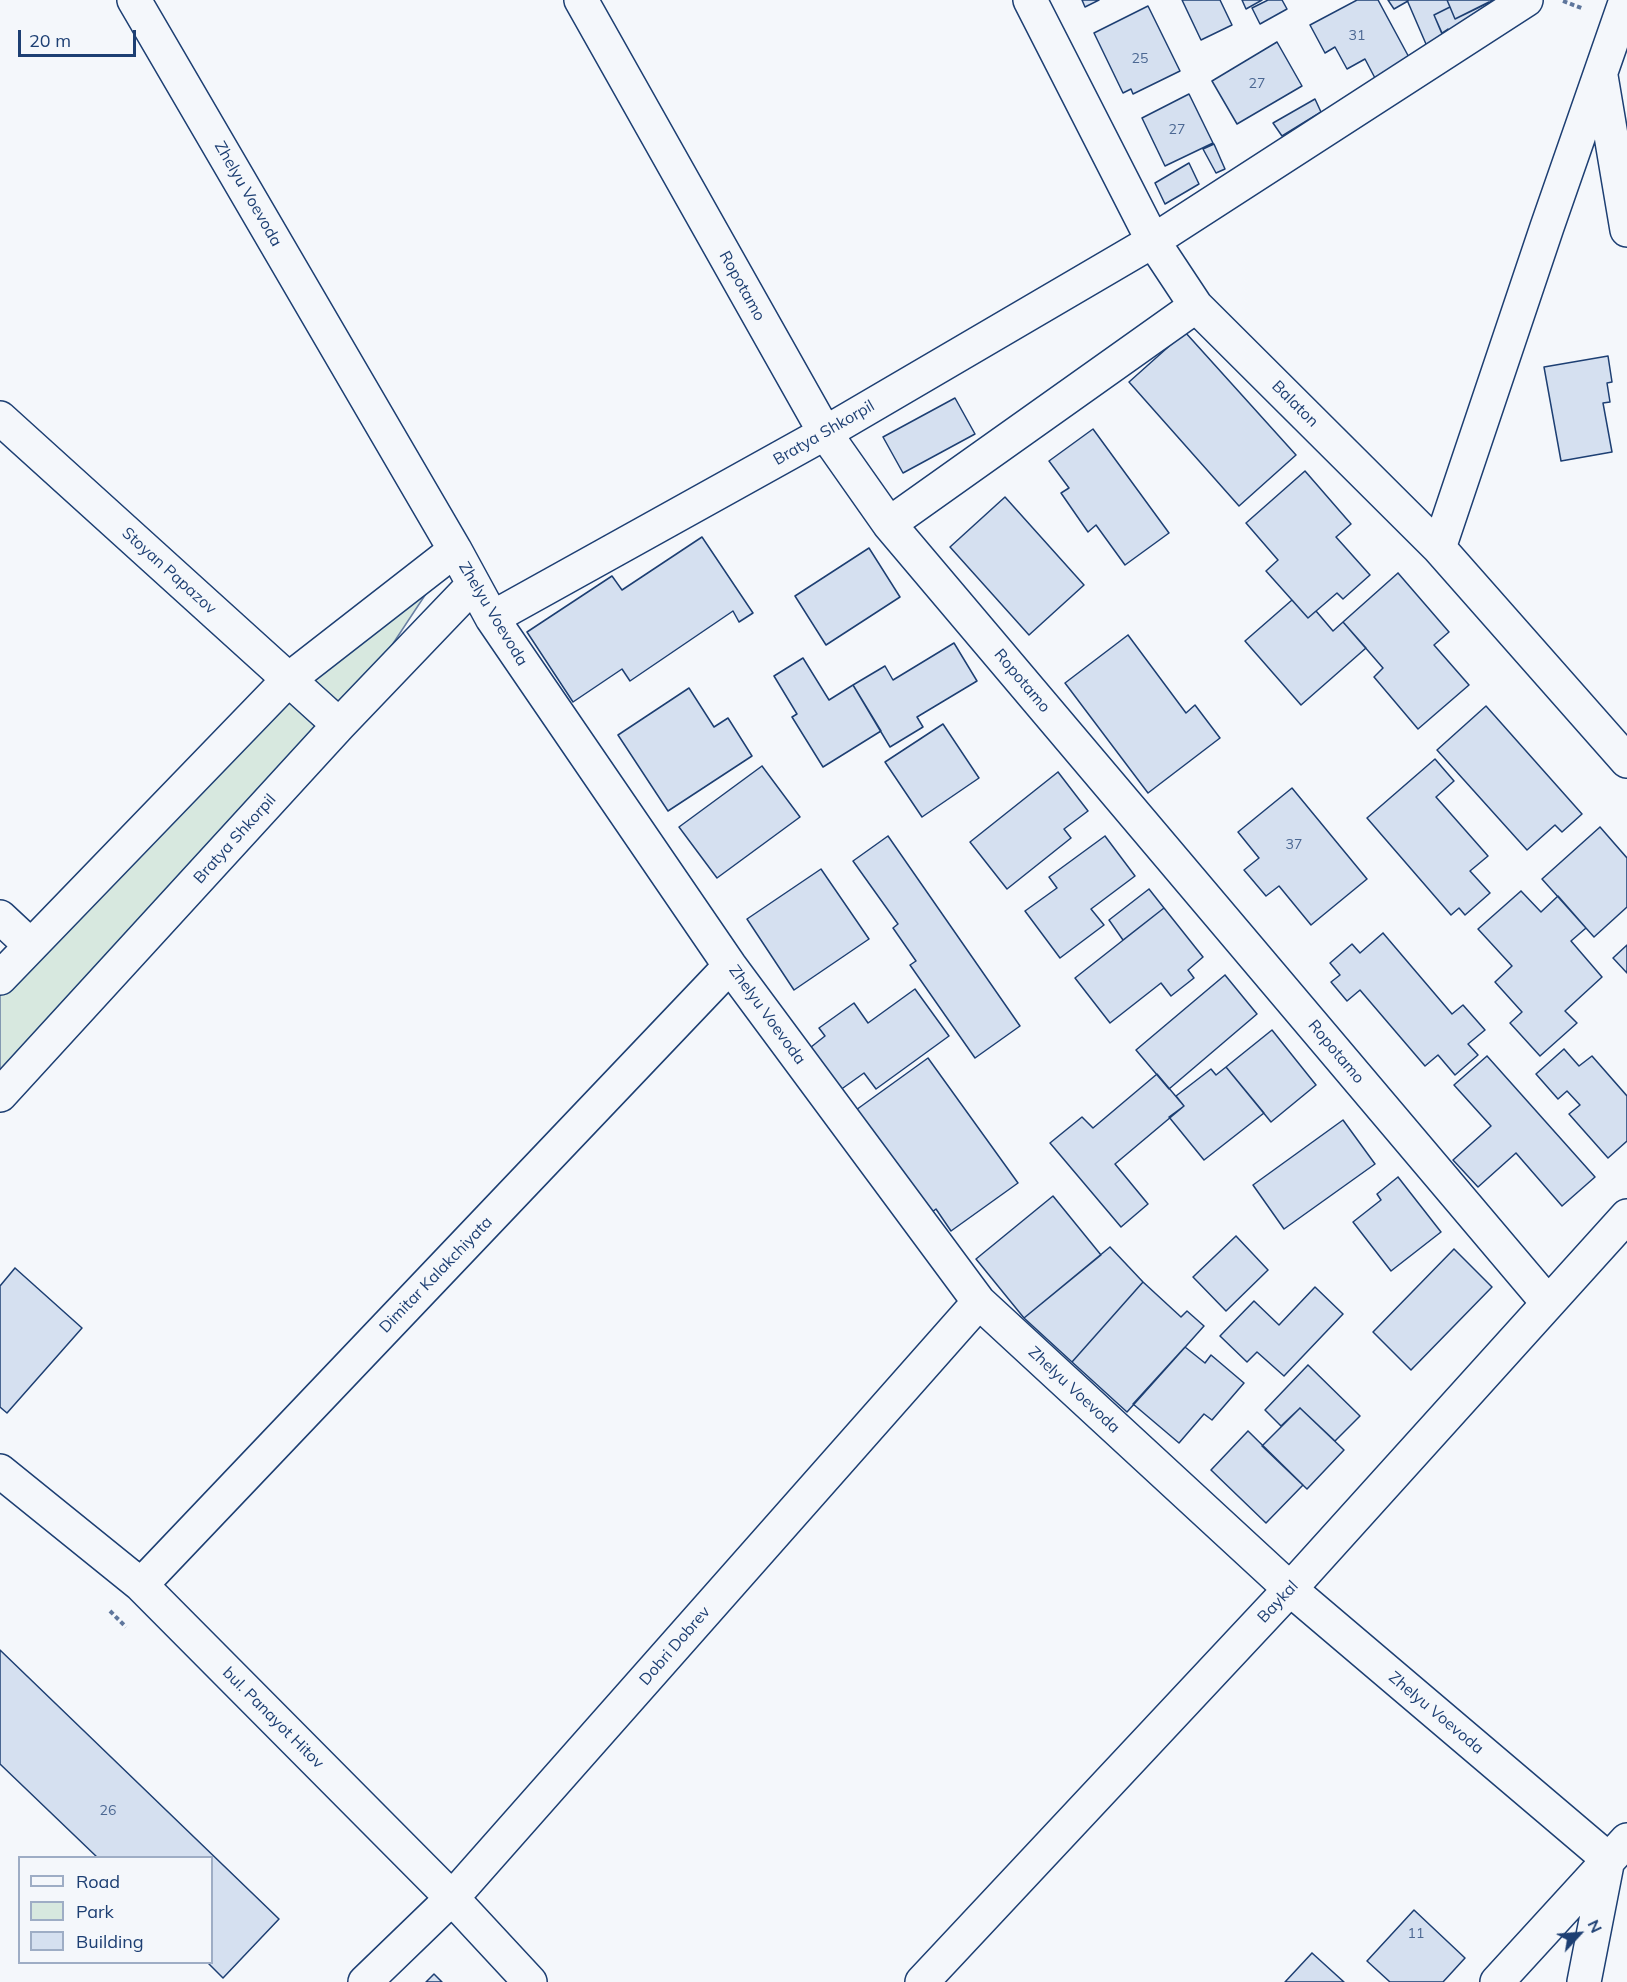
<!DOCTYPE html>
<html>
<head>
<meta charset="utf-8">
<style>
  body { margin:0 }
  #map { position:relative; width:1627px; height:1982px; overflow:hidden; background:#f4f7fb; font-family:Mulish,sans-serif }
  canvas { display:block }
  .legend { position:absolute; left:18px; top:1856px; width:195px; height:108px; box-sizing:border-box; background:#f4f7fb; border:2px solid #9eadc5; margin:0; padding:8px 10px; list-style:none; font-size:18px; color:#1d3f73 }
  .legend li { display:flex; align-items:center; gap:12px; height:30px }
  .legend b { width:30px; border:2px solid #9eadc5 }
  .north { position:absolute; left:1549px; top:1904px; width:60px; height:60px; -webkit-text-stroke:4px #f4f7fb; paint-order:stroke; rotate:64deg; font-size:16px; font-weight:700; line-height:24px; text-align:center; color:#1d3f73 }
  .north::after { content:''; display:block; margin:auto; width:21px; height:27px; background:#1d3f73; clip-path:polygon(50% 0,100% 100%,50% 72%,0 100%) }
  .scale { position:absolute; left:18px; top:30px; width:118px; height:27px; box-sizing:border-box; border:3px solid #1d3f73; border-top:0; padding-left:8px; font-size:18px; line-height:21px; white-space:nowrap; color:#1d3f73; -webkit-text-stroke:4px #f4f7fb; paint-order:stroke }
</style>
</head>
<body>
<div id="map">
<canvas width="1627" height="1982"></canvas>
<ul class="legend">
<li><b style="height:8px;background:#f4f7fb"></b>Road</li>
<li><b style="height:16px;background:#d7e8df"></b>Park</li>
<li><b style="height:16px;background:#d5e0f0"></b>Building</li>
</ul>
<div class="north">N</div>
<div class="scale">20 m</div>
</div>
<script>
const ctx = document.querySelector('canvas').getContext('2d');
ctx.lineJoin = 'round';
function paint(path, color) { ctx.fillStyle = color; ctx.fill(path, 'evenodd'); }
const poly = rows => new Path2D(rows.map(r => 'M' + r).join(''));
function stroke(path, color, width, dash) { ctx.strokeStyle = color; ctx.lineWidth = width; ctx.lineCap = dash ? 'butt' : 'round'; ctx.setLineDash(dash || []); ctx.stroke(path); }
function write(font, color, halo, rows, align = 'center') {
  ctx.font = font + ' Mulish,sans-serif'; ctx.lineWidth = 4.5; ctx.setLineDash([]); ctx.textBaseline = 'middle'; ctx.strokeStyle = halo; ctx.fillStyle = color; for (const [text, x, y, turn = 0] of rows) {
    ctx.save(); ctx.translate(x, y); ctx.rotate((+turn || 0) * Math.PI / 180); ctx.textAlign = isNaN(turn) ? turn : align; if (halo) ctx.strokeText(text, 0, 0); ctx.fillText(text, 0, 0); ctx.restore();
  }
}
const green = poly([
  [455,550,339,725,0,1095,0,978,288,680,455,550]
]);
const building = poly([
  [1082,0,1099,0,1085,7,1082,0],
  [1182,0,1220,0,1232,25,1201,40,1182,0],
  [1242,0,1262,0,1246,9,1242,0],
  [1268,0,1282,0,1287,9,1260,24,1252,8,1268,0],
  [1357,0,1378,0,1411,61,1376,80,1365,59,1347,69,1335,47,1325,53,1310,25,1357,0],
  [1388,0,1407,0,1408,1,1394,9,1388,0],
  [1407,0,1447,0,1450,7,1434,15,1445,41,1429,51,1407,0],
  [1447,0,1494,0,1455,19,1447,0],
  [1489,2,1494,11,1452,37,1448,29,1442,33,1434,15,1450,7,1455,19,1489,2],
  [1148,6,1180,71,1133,94,1131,89,1123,93,1094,33,1148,6],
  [1277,42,1302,86,1237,124,1212,81,1277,42],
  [1189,94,1213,143,1165,166,1142,118,1189,94],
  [1315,99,1321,112,1282,136,1273,123,1315,99],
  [1214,144,1225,169,1216,173,1203,149,1214,144],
  [1189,163,1199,184,1165,204,1155,183,1189,163],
  [1185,332,1296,455,1239,506,1129,382,1185,332],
  [1608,356,1612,382,1607,383,1610,402,1603,403,1612,452,1561,461,1544,367,1608,356],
  [955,398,975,434,903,473,883,437,955,398],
  [1093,429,1169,533,1125,565,1096,525,1088,532,1061,493,1069,488,1049,461,1093,429],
  [1305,471,1351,524,1336,537,1370,575,1343,599,1337,593,1308,618,1266,571,1278,560,1246,523,1305,471],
  [1005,497,1084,585,1029,635,950,547,1005,497],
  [702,537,753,613,739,622,733,611,630,681,622,669,573,702,527,632,612,576,622,590,702,537],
  [869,548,900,597,826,645,795,596,869,548],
  [1398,573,1449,632,1434,645,1469,685,1418,729,1374,677,1383,668,1343,622,1398,573],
  [1292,600,1308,618,1316,611,1333,631,1343,622,1366,648,1301,705,1245,641,1292,600],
  [1128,635,1186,713,1195,705,1220,738,1148,793,1065,683,1128,635],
  [954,643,977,681,917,717,923,727,890,747,853,685,885,666,893,680,954,643],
  [803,658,829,700,853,685,881,731,823,767,792,717,797,714,774,676,803,658],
  [689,688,714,727,728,718,752,756,668,811,618,735,689,688],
  [1486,706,1582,814,1562,832,1555,825,1527,850,1437,750,1486,706],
  [943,724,979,778,922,817,885,762,943,724],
  [1435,759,1454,781,1436,797,1488,856,1470,871,1490,893,1465,915,1459,908,1451,915,1367,818,1435,759],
  [762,766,800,817,717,878,679,827,762,766],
  [1058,772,1088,811,1064,829,1071,838,1007,889,970,842,1058,772],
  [1292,788,1367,879,1311,925,1279,886,1266,896,1244,870,1259,858,1238,832,1292,788],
  [1600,827,1627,858,1627,907,1594,937,1542,879,1600,827],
  [888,836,1020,1026,975,1058,910,965,916,961,893,928,898,924,853,861,888,836],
  [1105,836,1135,876,1091,909,1104,925,1060,958,1025,911,1057,888,1049,877,1105,836],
  [821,869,869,939,794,990,747,919,821,869],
  [1149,889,1164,908,1123,940,1109,920,1149,889],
  [1521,891,1541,912,1558,896,1586,928,1571,941,1602,977,1565,1011,1577,1023,1540,1056,1510,1023,1522,1012,1495,982,1512,966,1478,929,1521,891],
  [1164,908,1203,957,1188,970,1194,978,1171,996,1161,983,1110,1023,1075,978,1164,908],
  [1383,933,1452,1014,1463,1005,1485,1030,1468,1044,1478,1055,1455,1075,1438,1055,1425,1066,1360,990,1347,1001,1331,982,1340,975,1330,963,1352,944,1360,953,1383,933],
  [1627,945,1627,973,1613,958,1627,945],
  [1225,975,1257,1014,1169,1089,1136,1050,1225,975],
  [915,989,949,1036,876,1089,864,1073,836,1093,806,1051,825,1036,819,1028,854,1003,868,1023,915,989],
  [1272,1030,1316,1085,1271,1122,1226,1067,1272,1030],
  [1564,1049,1579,1066,1592,1056,1627,1096,1627,1141,1608,1158,1569,1114,1580,1105,1567,1091,1558,1099,1536,1074,1564,1049],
  [1487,1056,1595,1177,1562,1206,1516,1153,1478,1187,1453,1160,1491,1126,1454,1085,1487,1056],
  [928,1058,1018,1183,951,1231,936,1209,924,1218,849,1115,928,1058],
  [1226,1067,1264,1113,1204,1160,1169,1117,1184,1106,1176,1096,1211,1069,1216,1075,1226,1067],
  [1157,1074,1184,1106,1115,1164,1148,1204,1121,1227,1050,1143,1082,1117,1093,1128,1157,1074],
  [1343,1120,1375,1164,1284,1229,1253,1185,1343,1120],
  [1398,1177,1441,1232,1391,1271,1353,1222,1381,1200,1377,1194,1398,1177],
  [1053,1196,1101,1255,1024,1318,976,1259,1053,1196],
  [1236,1236,1268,1270,1226,1311,1193,1277,1236,1236],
  [1110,1247,1143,1282,1072,1362,1024,1318,1110,1247],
  [1454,1249,1492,1287,1411,1370,1373,1332,1454,1249],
  [15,1268,82,1328,7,1413,0,1407,0,1286,15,1268],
  [1143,1282,1181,1317,1187,1311,1204,1326,1127,1412,1072,1362,1143,1282],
  [1315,1287,1343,1314,1284,1376,1257,1352,1247,1362,1220,1336,1254,1301,1279,1325,1315,1287],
  [1185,1347,1205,1363,1211,1355,1244,1383,1212,1420,1204,1414,1179,1443,1133,1404,1185,1347],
  [1308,1365,1360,1416,1335,1441,1300,1408,1281,1426,1265,1410,1308,1365],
  [1300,1408,1344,1450,1307,1489,1262,1446,1300,1408],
  [1248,1431,1303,1485,1266,1523,1211,1470,1248,1431],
  [0,1650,279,1919,223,1978,207,1962,212,1962,212,1858,98,1858,0,1764,0,1650],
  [1414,1910,1465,1958,1443,1982,1390,1982,1367,1961,1414,1910],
  [1312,1953,1344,1982,1285,1982,1312,1953],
  [434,1974,442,1982,426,1982,434,1974]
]);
const path = poly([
  [1563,1,1584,9],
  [110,1611,126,1627]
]);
const minor = poly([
  [134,0,455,550,492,618,730,966,979,1302,1290,1589,1608,1859,1584,1982],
  [581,0,825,433,889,524,1548,1303],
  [1030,0,1153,241,1196,306,1439,548,1627,761],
  [1601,76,1627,230],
  [0,418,339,725],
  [889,524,1196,306],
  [1439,548,1547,227,1626,0],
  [492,618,825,433,1153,241,1526,0],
  [0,917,30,945],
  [0,978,288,680,455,550],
  [0,1095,339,725,473,585],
  [0,1471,141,1585,452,1898,530,1982],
  [141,1585,730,966],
  [365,1982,452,1898,979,1302],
  [922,1982,1290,1589,1627,1216],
  [1497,1982,1627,1840]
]);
const numberNames = [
  ["31",1357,36],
  ["25",1140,59],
  ["27",1257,84],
  ["27",1177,130],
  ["37",1294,845],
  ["26",108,1811],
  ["11",1416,1934]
];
const streetNames = [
  ["Zhelyu Voevoda",248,194,60],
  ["Ropotamo",742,286,61],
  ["Balaton",1295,404,45],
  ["Bratya Shkorpil",824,433,-30],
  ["Stoyan Papazov",169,571,42],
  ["Zhelyu Voevoda",493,614,59],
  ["Ropotamo",1022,681,50],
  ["Bratya Shkorpil",235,839,-48],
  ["Zhelyu Voevoda",767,1015,54],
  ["Ropotamo",1336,1052,50],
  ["Dimitar Kalakchiyata",436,1275,-46],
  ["Zhelyu Voevoda",1074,1390,43],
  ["Baykal",1278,1602,-47],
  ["Dobri Dobrev",675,1646,-49],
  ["Zhelyu Voevoda",1436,1713,40],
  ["bul. Panayot Hitov",273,1718,45]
];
paint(green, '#d7e8df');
stroke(green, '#687fa3', 1.5);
paint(building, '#d5e0f0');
stroke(building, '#1d3f73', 1.5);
stroke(minor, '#1d3f73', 36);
stroke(path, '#5e769c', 4, [4.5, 3]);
stroke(minor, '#f4f7fb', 33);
write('14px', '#4b6792', null, numberNames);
write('16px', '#1d3f73', '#f4f7fb', streetNames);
</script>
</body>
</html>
